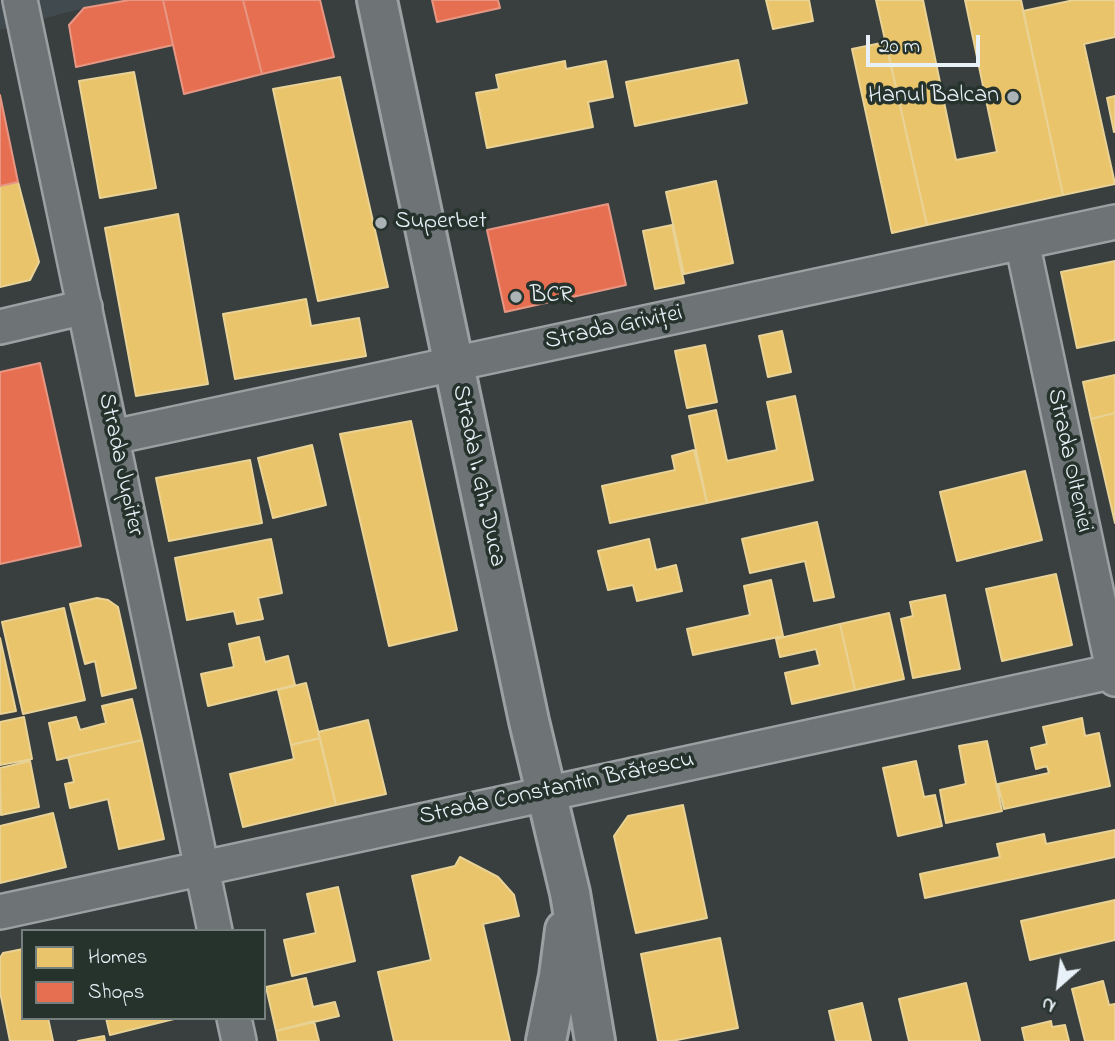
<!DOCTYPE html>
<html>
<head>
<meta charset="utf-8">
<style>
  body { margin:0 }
  #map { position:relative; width:1115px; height:1041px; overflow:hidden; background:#393f3f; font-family:"Indie Flower",sans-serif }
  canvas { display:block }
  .legend { position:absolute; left:21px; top:929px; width:245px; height:91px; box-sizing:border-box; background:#26332d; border:2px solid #747f7e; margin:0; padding:9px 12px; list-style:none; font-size:21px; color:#e8f1f8 }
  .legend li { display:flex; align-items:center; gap:14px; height:35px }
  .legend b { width:35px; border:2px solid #747f7e }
  .north { position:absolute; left:1024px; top:950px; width:70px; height:70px; -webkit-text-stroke:5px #26332d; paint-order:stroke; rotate:208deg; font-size:19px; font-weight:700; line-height:28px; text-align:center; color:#e8f1f8 }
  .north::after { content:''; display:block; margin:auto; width:24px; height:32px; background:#e8f1f8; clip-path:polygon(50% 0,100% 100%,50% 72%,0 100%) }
  .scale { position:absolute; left:866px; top:35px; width:114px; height:32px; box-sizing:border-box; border:4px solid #e8f1f8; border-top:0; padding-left:9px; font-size:21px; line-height:24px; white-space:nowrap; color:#e8f1f8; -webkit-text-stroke:5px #26332d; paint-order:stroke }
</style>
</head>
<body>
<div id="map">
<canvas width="1115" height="1041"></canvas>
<ul class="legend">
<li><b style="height:19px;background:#e9c46a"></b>Homes</li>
<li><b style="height:19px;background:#e76f51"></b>Shops</li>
</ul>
<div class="north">N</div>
<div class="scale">20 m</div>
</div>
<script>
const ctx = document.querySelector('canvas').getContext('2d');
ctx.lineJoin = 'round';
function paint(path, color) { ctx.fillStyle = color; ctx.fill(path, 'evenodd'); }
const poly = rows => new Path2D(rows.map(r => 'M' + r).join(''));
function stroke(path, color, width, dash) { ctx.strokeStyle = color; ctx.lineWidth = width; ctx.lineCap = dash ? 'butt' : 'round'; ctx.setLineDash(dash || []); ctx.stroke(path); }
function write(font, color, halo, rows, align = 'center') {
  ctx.font = font + ' "Indie Flower",sans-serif'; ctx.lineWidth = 7; ctx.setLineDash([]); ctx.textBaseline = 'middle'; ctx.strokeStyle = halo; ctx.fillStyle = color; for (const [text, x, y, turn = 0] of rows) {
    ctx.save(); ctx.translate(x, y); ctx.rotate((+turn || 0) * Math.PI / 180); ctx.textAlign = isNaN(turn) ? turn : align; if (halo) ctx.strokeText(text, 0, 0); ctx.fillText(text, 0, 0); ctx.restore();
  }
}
const built = poly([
  [0,0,129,0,84,8,0,30]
]);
const homes = poly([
  [766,0,809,0,813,21,773,29,766,0],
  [876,0,923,0,956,160,997,152,965,0,1021,0,1063,195,927,225,876,0],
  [1074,0,1115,0,1115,37,1084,44,1115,184,1063,195,1023,11,1074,0],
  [886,42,927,225,892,233,852,49,886,42],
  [738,60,747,103,635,126,626,82,738,60],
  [565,61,566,69,606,61,613,97,588,102,593,127,487,148,476,93,499,89,496,75,565,61],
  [134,72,156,188,100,198,79,81,134,72],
  [340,77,388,287,318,301,273,89,340,77],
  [1115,96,1115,131,1114,132,1107,98,1115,96],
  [716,181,733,263,684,274,666,192,716,181],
  [18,182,39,262,30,280,0,287,0,186,18,182],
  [178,214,208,384,136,396,105,228,178,214],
  [672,225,684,283,655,289,643,231,672,225],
  [1115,261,1115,340,1077,348,1061,272,1115,261],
  [306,299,311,326,359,318,366,356,235,379,223,314,306,299],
  [782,331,791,372,768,377,759,336,782,331],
  [705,345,717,402,687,408,675,351,705,345],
  [1115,375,1115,413,1091,419,1083,382,1115,375],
  [795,396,813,480,707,503,689,416,716,410,727,461,777,450,767,402,795,396],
  [1115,413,1115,523,1091,419,1115,413],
  [411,421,457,630,389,646,340,434,411,421],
  [312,445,326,505,273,518,258,458,312,445],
  [694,450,707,503,610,523,602,486,675,470,672,456,694,450],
  [250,460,262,523,169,541,156,478,250,460],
  [1025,471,1042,540,957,561,940,492,1025,471],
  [817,522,834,597,814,601,805,561,750,573,742,539,817,522],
  [271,539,282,593,258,598,263,619,237,624,234,611,187,620,175,558,271,539],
  [649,539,656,570,676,565,682,591,637,601,633,585,608,590,598,551,649,539],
  [1056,574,1072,645,1002,661,986,589,1056,574],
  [771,580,783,636,693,655,687,629,750,615,744,586,771,580],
  [945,595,960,669,913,678,901,619,913,616,910,602,945,595],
  [97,598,108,600,118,607,136,688,102,696,95,661,85,664,70,604,97,598],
  [64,608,85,700,23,714,2,622,64,608],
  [889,613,904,679,855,690,840,624,889,613],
  [840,624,855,690,792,704,785,673,820,665,816,649,780,657,776,639,840,624],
  [259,637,265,662,288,656,295,685,208,706,201,674,234,667,229,644,259,637],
  [0,638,16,711,0,714,0,638],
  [306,683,320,738,291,745,278,690,306,683],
  [132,699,142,740,57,760,49,723,76,717,80,730,106,723,102,706,132,699],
  [24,717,32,759,0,765,0,722,24,717],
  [1082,718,1085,736,1099,733,1110,786,1004,809,998,784,1049,773,1047,766,1036,769,1031,748,1047,744,1043,727,1082,718],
  [368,720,386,794,336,805,318,732,368,720],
  [320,738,336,805,243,827,230,774,294,759,291,745,320,738],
  [142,740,164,839,119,849,108,799,70,808,65,784,74,782,68,757,142,740],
  [987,741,1002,811,946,823,940,790,966,784,959,746,987,741],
  [30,761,39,807,1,815,0,768,30,761],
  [916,761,924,797,935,795,942,826,898,836,883,768,916,761],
  [683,805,707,918,636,933,614,836,628,816,683,805],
  [53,813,66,867,0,883,0,826,53,813],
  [1115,830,1115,857,925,898,920,874,1000,857,997,844,1044,834,1046,844,1115,830],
  [460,857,498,877,514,895,519,916,483,924,510,1041,394,1041,378,972,431,960,412,876,455,866,460,857],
  [338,887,355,961,292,976,284,940,316,933,307,894,338,887],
  [1115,900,1115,940,1030,960,1021,921,1115,900],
  [720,938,738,1028,672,1041,658,1041,641,954,720,938],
  [23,949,23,1018,48,1018,53,1041,10,1041,0,992,0,958,3,953,23,949],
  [306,978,313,1007,335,1002,339,1016,276,1031,266,987,306,978],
  [1103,981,1109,1005,1115,1004,1115,1041,1085,1041,1072,989,1103,981],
  [966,983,980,1041,909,1041,899,999,966,983],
  [862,1003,871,1041,836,1041,829,1011,862,1003],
  [106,1018,178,1018,110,1035,106,1018],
  [314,1021,319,1041,278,1041,276,1031,314,1021],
  [1051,1021,1052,1027,1065,1025,1069,1041,1025,1041,1022,1028,1051,1021],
  [104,1036,105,1041,78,1041,104,1036]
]);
const shops = poly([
  [129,0,163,0,173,45,76,67,69,25,84,8,129,0],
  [163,0,243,0,262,74,184,94,163,0],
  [243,0,320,0,334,57,262,74,243,0],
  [432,0,498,0,500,8,437,22,432,0],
  [0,95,18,182,0,186,0,95],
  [608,204,626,285,505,312,487,230,608,204],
  [40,363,81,546,0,564,0,372,40,363]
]);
const minor = poly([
  [20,0,215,931],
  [1022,242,1115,679],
  [0,327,85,307],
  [113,437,1115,222],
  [0,912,1115,671],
  [234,1018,239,1041]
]);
const secondary = poly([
  [377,0,529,721,570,893,595,1041],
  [546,1041,559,976,565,930]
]);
const markers = [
  [1013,97,7,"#abb3b7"],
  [381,223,7,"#abb3b7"],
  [516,297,7,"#abb3b7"]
];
const poiNames = [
  ["Hanul Balcan",999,97,"right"],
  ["Superbet",395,223],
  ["BCR",530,297]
];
const streetNames = [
  ["Strada Griviței",614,329,-12],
  ["Strada Olteniei",1068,461,78],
  ["Strada Jupiter",119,465,78],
  ["Strada I. Gh. Duca",477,476,78],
  ["Strada Constantin Brătescu",557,790,-12]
];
paint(built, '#414b4f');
paint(homes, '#e9c46a');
stroke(homes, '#e9d295', 2);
paint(shops, '#e76f51');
stroke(shops, '#e79683', 2);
stroke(minor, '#9ca0a2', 38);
stroke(secondary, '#9ca0a2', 44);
stroke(minor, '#6e7476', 33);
stroke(secondary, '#6e7476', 38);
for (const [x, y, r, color] of markers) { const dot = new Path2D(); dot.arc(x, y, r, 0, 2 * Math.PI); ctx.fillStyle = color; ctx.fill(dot); stroke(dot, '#26332d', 2.5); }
write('24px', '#e8f1f8', '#26332d', poiNames, 'left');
write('24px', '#e8f1f8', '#26332d', streetNames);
</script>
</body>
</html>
